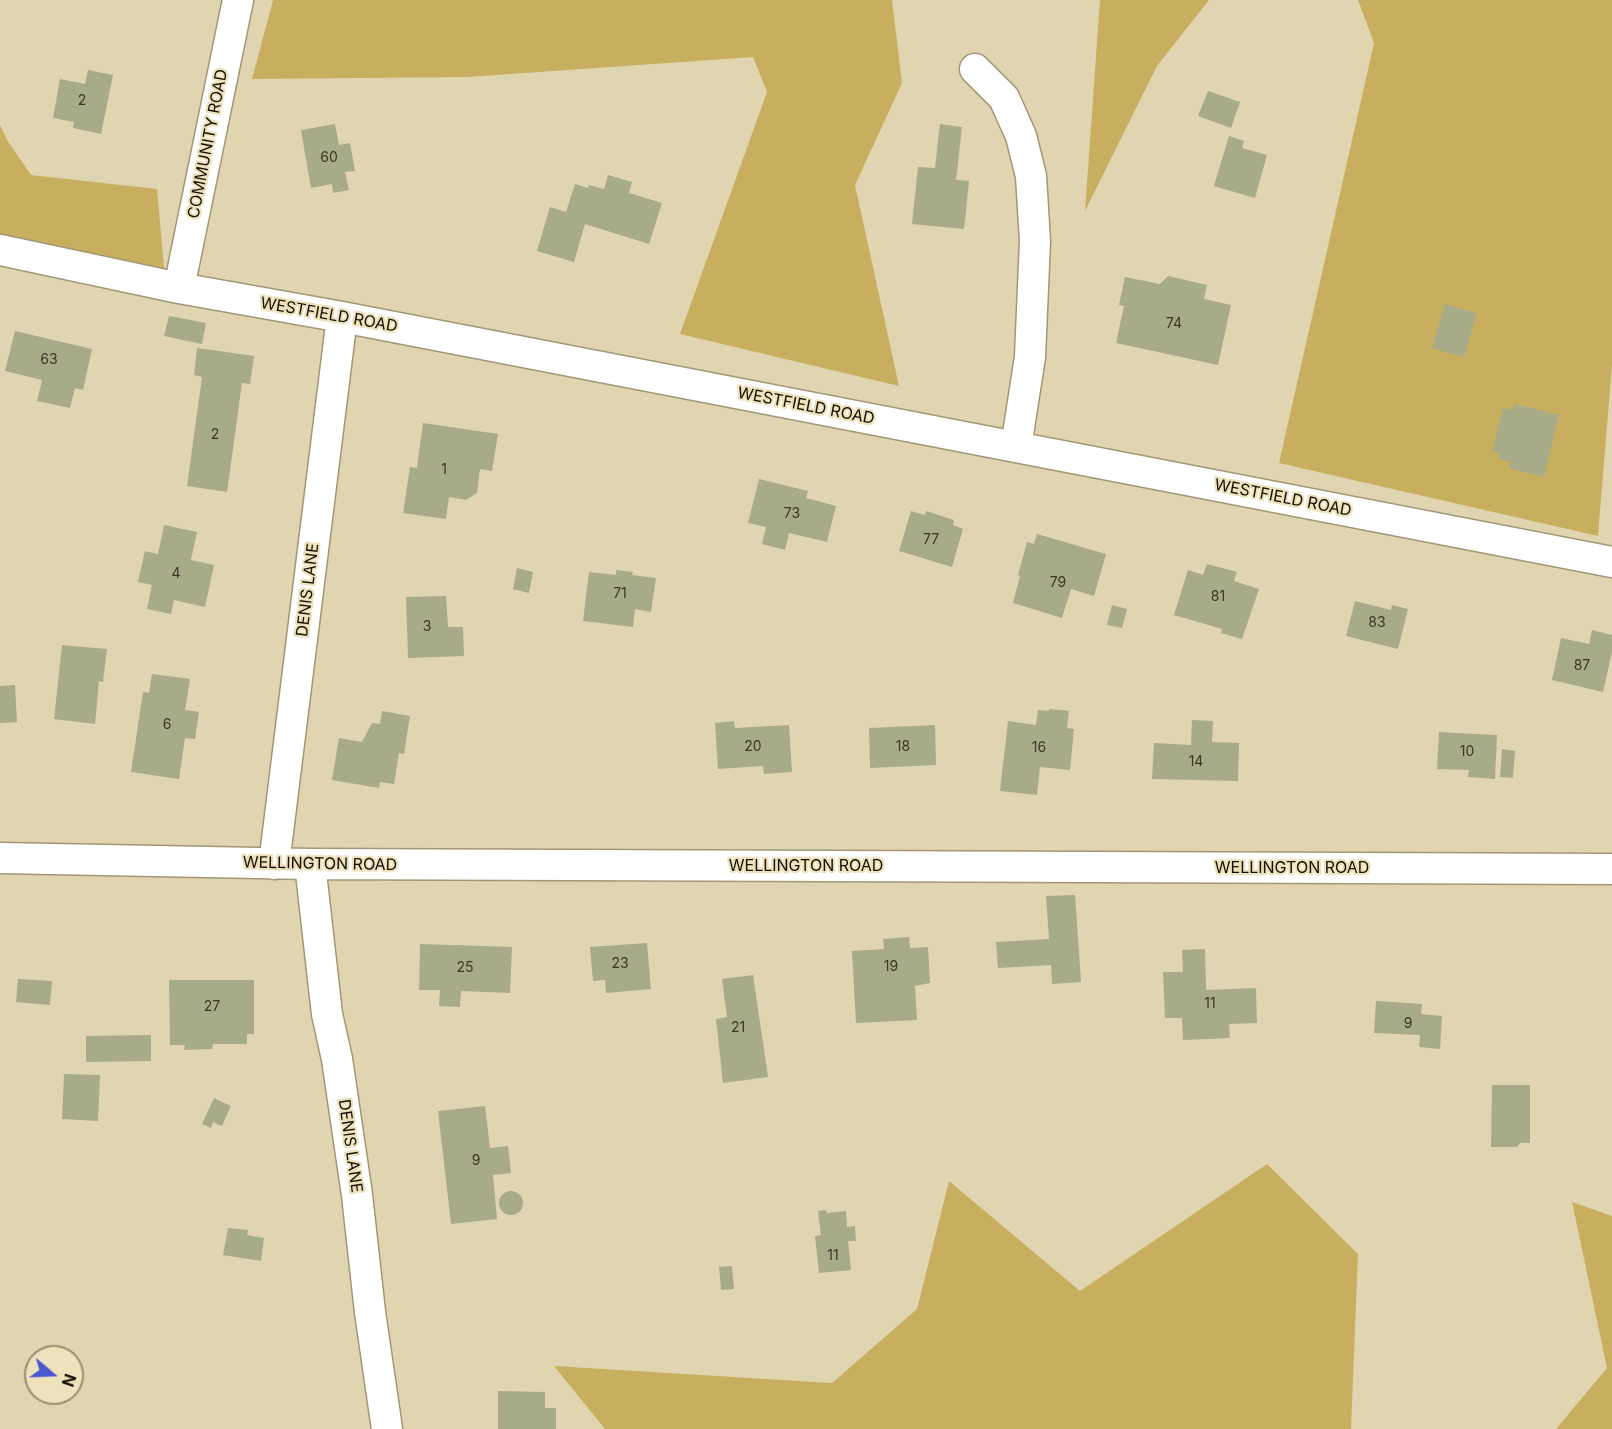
<!DOCTYPE html>
<html>
<head>
<meta charset="utf-8">
<style>
  body { margin:0 }
  #map { position:relative; width:1612px; height:1429px; overflow:hidden; background:#e0d5b0; font-family:Inter,sans-serif }
  canvas { display:block }
  .north { position:absolute; left:24px; top:1345px; width:60px; height:60px; box-sizing:border-box; background:#eee2bd; border:2px solid #978e73; border-radius:50%; rotate:109deg; font-size:16px; font-weight:700; line-height:24px; text-align:center; color:#141004 }
  .north::after { content:''; display:block; margin:auto; width:21px; height:27px; background:#4959cd; clip-path:polygon(50% 0,100% 100%,50% 72%,0 100%) }
</style>
</head>
<body>
<div id="map">
<canvas width="1612" height="1429"></canvas>
<div class="north">N</div>
</div>
<script>
const ctx = document.querySelector('canvas').getContext('2d');
ctx.lineJoin = 'round';
function paint(path, color) { ctx.fillStyle = color; ctx.fill(path, 'evenodd'); }
const poly = rows => new Path2D(rows.map(r => 'M' + r).join(''));
function stroke(path, color, width, dash) { ctx.strokeStyle = color; ctx.lineWidth = width; ctx.lineCap = dash ? 'butt' : 'round'; ctx.setLineDash(dash || []); ctx.stroke(path); }
function write(font, color, halo, rows, align = 'center') {
  ctx.font = font + ' Inter,sans-serif'; ctx.lineWidth = 4.5; ctx.setLineDash([]); ctx.textBaseline = 'middle'; ctx.strokeStyle = halo; ctx.fillStyle = color; for (const [text, x, y, turn = 0] of rows) {
    ctx.save(); ctx.translate(x, y); ctx.rotate((+turn || 0) * Math.PI / 180); ctx.textAlign = isNaN(turn) ? turn : align; if (halo) ctx.strokeText(text, 0, 0); ctx.fillText(text, 0, 0); ctx.restore();
  }
}
const green = poly([
  [273,0,892,0,902,83,855,185,899,386,680,334,767,92,753,57,468,77,252,79],
  [1100,0,1209,0,1157,66,1085,211],
  [1358,0,1612,0,1612,365,1598,536,1279,463,1374,43],
  [0,125,7,140,31,175,157,189,164,268,0,234],
  [1267,1164,1358,1254,1351,1429,605,1429,554,1366,832,1383,917,1309,949,1181,1080,1291],
  [1572,1202,1612,1216,1612,1429,1556,1429,1607,1368]
]);
const building = poly([
  [88,70,113,75,101,134,73,128,74,122,53,118,60,79,85,84],
  [1208,91,1240,102,1231,128,1198,116],
  [335,124,339,145,350,143,355,171,345,172,349,190,333,193,332,184,311,188,301,130],
  [940,124,962,127,956,180,969,181,964,229,912,224,918,167,935,168],
  [1229,136,1244,141,1242,148,1267,155,1255,198,1214,186],
  [608,175,632,182,629,193,662,203,649,244,585,224,574,262,537,251,550,207,566,212,575,184,588,188,589,185,604,189],
  [1168,276,1207,285,1204,299,1231,305,1218,365,1116,343,1124,306,1119,305,1125,277,1160,284],
  [1445,304,1477,313,1464,357,1432,348],
  [169,316,206,323,202,344,164,336],
  [15,331,92,349,83,390,75,388,70,408,37,401,42,380,5,371],
  [197,348,254,356,250,384,242,383,227,492,187,486,202,377,194,375],
  [1514,404,1559,415,1544,477,1509,468,1511,462,1498,459,1499,453,1492,452,1503,408,1513,410],
  [423,423,498,434,492,471,480,469,477,493,466,500,449,497,446,519,403,513,410,467,417,468],
  [759,479,808,491,806,498,836,506,827,542,789,533,785,550,762,544,766,527,748,523],
  [911,511,925,515,926,511,954,520,953,525,963,529,952,567,899,551],
  [164,525,197,532,191,560,214,565,205,607,174,600,171,614,147,609,152,585,138,582,145,551,158,554],
  [1037,534,1106,554,1094,596,1071,589,1062,618,1013,603,1020,576,1018,575,1027,542,1034,544],
  [1207,564,1237,572,1234,581,1259,589,1242,639,1221,633,1222,629,1174,615,1188,570,1203,575],
  [517,568,533,572,529,593,513,589],
  [616,570,633,572,632,575,656,578,651,612,635,609,633,627,583,621,589,572,616,575],
  [446,596,448,627,463,627,464,656,408,658,406,597],
  [1355,601,1391,610,1392,605,1408,609,1398,649,1346,636],
  [1112,605,1127,609,1122,628,1107,625],
  [1592,630,1612,635,1612,652,1603,692,1552,680,1561,638,1589,644],
  [62,645,107,649,103,682,99,681,95,724,54,719],
  [152,674,190,679,185,710,199,712,195,739,185,738,179,779,131,772,143,692,149,693],
  [15,685,17,722,0,723,0,686],
  [1049,709,1069,711,1067,728,1074,729,1070,770,1040,767,1037,795,1000,791,1008,721,1036,725,1038,710,1049,711],
  [382,711,410,716,404,754,399,753,394,784,380,782,379,788,332,780,339,738,362,742,372,723,380,724],
  [1192,720,1213,721,1212,742,1239,743,1238,781,1152,779,1154,743,1191,745],
  [734,721,735,728,789,725,792,772,764,774,763,766,718,769,715,723],
  [935,725,936,765,870,768,869,728],
  [1439,732,1497,735,1495,779,1468,777,1469,770,1437,769],
  [1502,749,1515,751,1513,778,1500,777],
  [1075,895,1081,982,1052,984,1051,965,998,968,996,942,1049,939,1046,896],
  [909,937,910,948,928,947,930,983,915,986,917,1020,856,1023,852,951,884,949,883,939],
  [647,943,651,989,606,993,605,980,593,981,590,947],
  [420,944,512,947,510,993,461,991,460,1007,439,1006,440,990,419,990],
  [1205,949,1206,990,1256,988,1257,1023,1229,1024,1230,1038,1183,1040,1182,1018,1165,1018,1163,972,1183,972,1182,950],
  [753,975,768,1077,723,1083,716,1019,727,1017,722,979],
  [18,979,52,981,50,1005,16,1002],
  [169,980,254,980,254,1034,247,1034,247,1044,213,1044,212,1049,184,1050,185,1045,170,1045],
  [1376,1001,1422,1004,1421,1014,1442,1016,1440,1049,1419,1047,1420,1035,1374,1033],
  [151,1035,151,1061,86,1062,86,1036],
  [64,1074,100,1075,98,1121,62,1119],
  [1492,1085,1530,1085,1530,1143,1520,1143,1517,1147,1491,1147],
  [214,1098,231,1106,222,1126,213,1122,211,1128,202,1124],
  [485,1106,490,1148,508,1146,511,1173,493,1175,497,1219,451,1224,438,1111],
  '499 1203a12 12 0 1 1 24 0a12 12 0 1 1-24 0Z',
  [826,1210,827,1213,846,1211,847,1227,855,1226,856,1241,848,1241,851,1270,819,1273,815,1236,821,1235,818,1211],
  [228,1228,248,1230,247,1235,264,1238,261,1261,223,1255],
  [732,1266,734,1289,721,1290,719,1267],
  [498,1391,545,1392,545,1408,556,1408,556,1429,498,1429]
]);
const minor = poly([
  [975,69,1004,98,1021,136,1031,176,1035,241,1030,357,1016,447],
  [0,250,179,288,342,317,1612,562],
  [179,288,238,0],
  [0,858,310,864,1612,869],
  [274,864,342,317],
  [310,864,327,1014,337,1059,357,1195,370,1312,387,1429]
]);
const numberNames = [
  ["2",82,101],
  ["60",329,158],
  ["74",1174,324],
  ["63",49,360],
  ["2",215,435],
  ["1",444,470],
  ["73",792,514],
  ["77",931,540],
  ["4",176,574],
  ["79",1058,583],
  ["71",620,594],
  ["81",1218,597],
  ["83",1377,623],
  ["3",427,627],
  ["87",1582,666],
  ["6",167,725],
  ["20",753,747],
  ["18",903,747],
  ["16",1039,748],
  ["10",1467,752],
  ["14",1196,762],
  ["23",620,964],
  ["19",891,967],
  ["25",465,968],
  ["11",1210,1004],
  ["27",212,1007],
  ["9",1408,1024],
  ["21",738,1028],
  ["9",476,1161],
  ["11",833,1256]
];
const streetNames = [
  ["COMMUNITY ROAD",208,144,-79],
  ["WESTFIELD ROAD",329,315,10],
  ["WESTFIELD ROAD",806,406,11],
  ["WESTFIELD ROAD",1283,498,11],
  ["DENIS LANE",308,590,-83],
  ["WELLINGTON ROAD",320,864,1],
  ["WELLINGTON ROAD",806,866],
  ["WELLINGTON ROAD",1292,868],
  ["DENIS LANE",350,1146,82]
];
paint(green, '#c8af60');
paint(building, '#a7ab87');
stroke(minor, '#a29775', 33);
stroke(minor, '#fff', 30);
write('14px', '#393725', null, numberNames);
write('16px', '#141004', '#eee2bd', streetNames);
</script>
</body>
</html>
